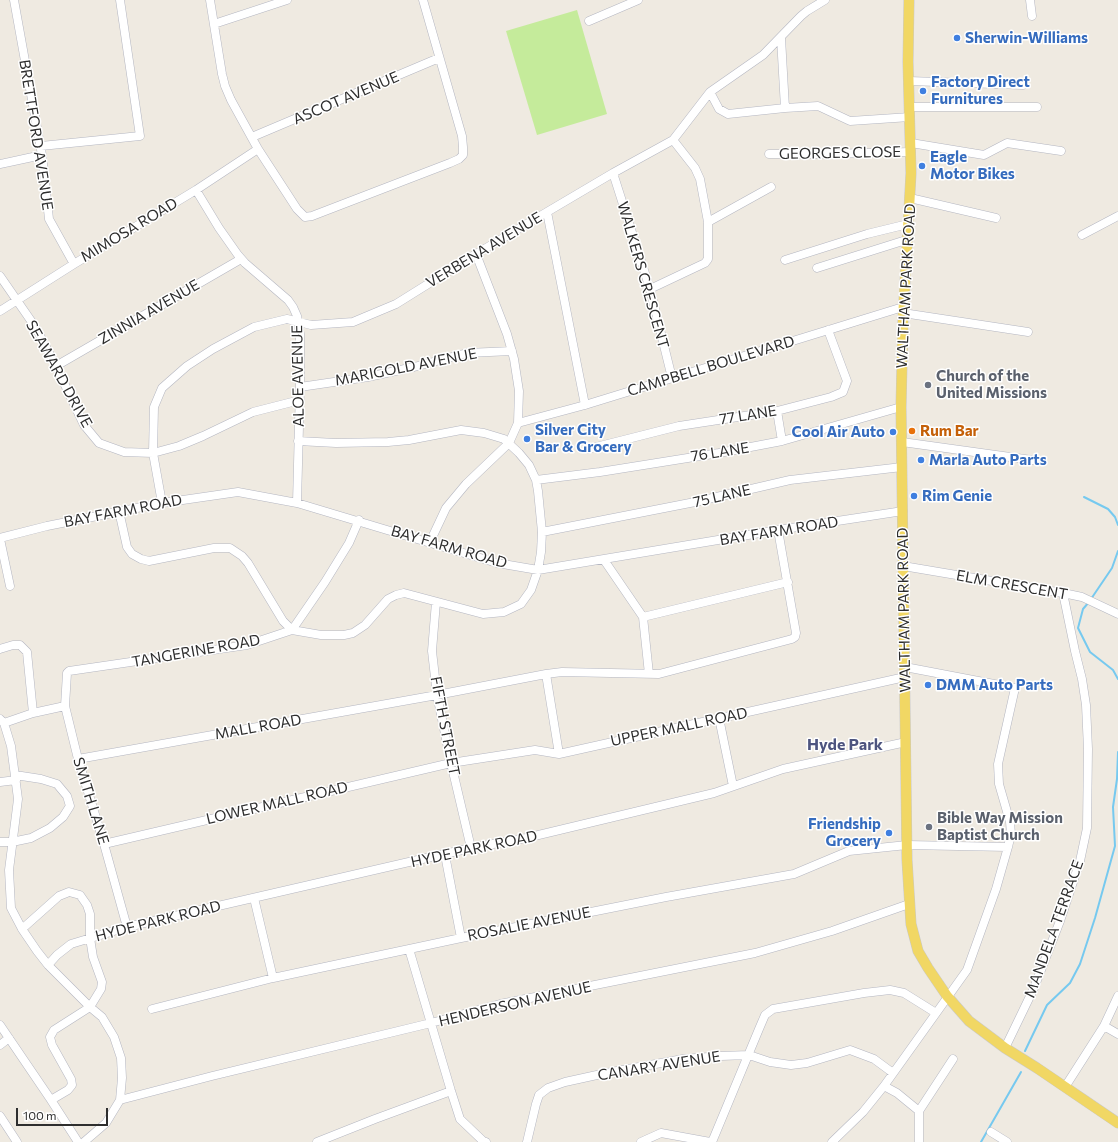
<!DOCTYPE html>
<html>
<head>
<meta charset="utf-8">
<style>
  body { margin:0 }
  #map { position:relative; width:1118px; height:1142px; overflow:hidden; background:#efeae1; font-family:Commissioner,sans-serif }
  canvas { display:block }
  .scale { position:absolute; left:16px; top:1108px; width:92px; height:18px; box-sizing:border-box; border:2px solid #2e2e2e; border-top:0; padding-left:5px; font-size:12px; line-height:14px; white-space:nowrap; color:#2e2e2e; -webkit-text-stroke:3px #fff; paint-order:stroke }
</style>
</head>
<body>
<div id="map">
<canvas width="1118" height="1142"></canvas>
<div class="scale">100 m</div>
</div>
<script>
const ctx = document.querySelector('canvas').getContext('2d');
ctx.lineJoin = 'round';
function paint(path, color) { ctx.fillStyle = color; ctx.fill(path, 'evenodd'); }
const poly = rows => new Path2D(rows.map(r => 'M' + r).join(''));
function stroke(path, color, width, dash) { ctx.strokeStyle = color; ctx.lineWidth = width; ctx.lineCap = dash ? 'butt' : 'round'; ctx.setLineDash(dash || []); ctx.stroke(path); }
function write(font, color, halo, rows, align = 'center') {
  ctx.font = font + ' Commissioner,sans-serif'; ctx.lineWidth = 3; ctx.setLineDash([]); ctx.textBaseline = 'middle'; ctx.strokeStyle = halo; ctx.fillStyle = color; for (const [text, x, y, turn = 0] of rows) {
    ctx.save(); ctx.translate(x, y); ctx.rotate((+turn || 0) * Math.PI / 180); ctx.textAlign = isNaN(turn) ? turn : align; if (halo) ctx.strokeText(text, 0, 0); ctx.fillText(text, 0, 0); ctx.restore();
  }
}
const pitch = poly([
  [577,10,607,114,537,135,506,31]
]);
const stream = poly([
  [1084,497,1108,509,1115,517,1118,525],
  [1091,599,1112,568,1118,551],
  [1089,602,1083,609,1078,628,1090,652,1113,670,1118,679],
  [1025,1051,1047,1005,1070,983,1080,964,1095,918,1115,846,1113,807,1117,779,1118,752],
  [981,1142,1021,1072]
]);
const minor = poly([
  [14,0,42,155,49,219,74,264],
  [210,0,222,74,225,86,231,100,258,149,297,209,305,217,312,216,450,163,459,159,463,155,463,147,462,136,423,0],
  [1030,0,1032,16],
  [589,21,638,0],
  [214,24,287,0],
  [781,38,785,108],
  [909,81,1023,85],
  [710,92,719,109,728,114,785,108,818,106,850,121,910,117],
  [910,107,1037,107],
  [252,137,439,58],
  [911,143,984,155,1007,143,1061,151],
  [41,146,140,136,120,0],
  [769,154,822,154,911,152],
  [0,164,42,155],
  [613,173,650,289,672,378],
  [196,190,219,228,238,255,245,263,288,300,293,307,297,316,300,334,300,387,297,503],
  [910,198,996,218],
  [547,212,585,405],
  [708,222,771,187],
  [1082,235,1118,216],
  [785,260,867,234,908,224],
  [817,268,906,240],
  [0,276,36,328,56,366,84,425,99,443,124,452,153,453,162,503],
  [650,289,705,263,708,259,708,222,700,179,695,168,673,140],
  [0,311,74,264,196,190,258,149],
  [903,313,1028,332],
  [56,366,241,259],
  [300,387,368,377,414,367,467,353,512,351],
  [300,400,253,412,203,436,179,446,153,453,154,407,162,388,187,366,213,349,254,327,287,319,311,325,353,322,396,304,476,254,547,212,613,173,673,140,710,92,763,55,801,16,807,11,825,0],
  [777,411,782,441],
  [518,423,585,405,903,307],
  [902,442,1039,461],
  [588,449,679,426,777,411,831,397,843,392,847,381,828,330],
  [536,480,600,472,719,453,782,441,901,407],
  [119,511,127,547,132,554,141,559,149,561,214,548,230,548,242,556,248,563,283,621,292,630,321,635,344,635,353,633,365,625,388,599,396,595,404,593,483,614,504,612,521,604,531,590,538,570,541,552,542,532,538,491,536,480,529,465,519,453,504,439,484,433,461,430,409,440,388,442,336,443,298,441],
  [542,532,695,502,790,480,902,467],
  [0,538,47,526,162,503,238,492,297,503,497,563,538,570,778,530,903,511],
  [0,539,10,586],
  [430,542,446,508,466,484,509,443,518,423,519,391,514,359,507,334,476,254],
  [604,560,643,617,649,674],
  [903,566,1063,593,1082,597,1118,614],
  [436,602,432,651,437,695,451,763,471,848],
  [643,617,788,582],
  [0,649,13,645,20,645,27,652,33,713],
  [546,674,559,754],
  [719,718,733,786],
  [0,719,4,723,11,746,18,799,9,870,11,908,22,929,37,951,48,965,90,1007,102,1017,114,1037,121,1058,122,1078,120,1100,106,1123,84,1142],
  [4,723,33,713,65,706],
  [78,759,437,695,546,674,562,672,659,674,792,639,795,637,796,633,778,530],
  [0,782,16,780],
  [0,842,12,842,31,838,50,828,63,817,70,806,67,796,57,784,41,779,15,775],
  [104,844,451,763,535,750,559,754,905,677],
  [445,855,461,938],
  [254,898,273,978],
  [127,927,104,844,78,759,65,706,67,673,69,671,247,645,292,630,325,582,349,543,359,520],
  [22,929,59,896,69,892,80,895,87,905,90,914,90,938,93,957,102,982,101,989,90,1007,54,1030,50,1037,52,1045,71,1079,72,1085,68,1090,51,1100],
  [409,949,451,1091,460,1119,483,1141,486,1142],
  [48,965,57,955,71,944,127,927,409,862,471,848,526,838,714,793,783,769,906,742],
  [152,1009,273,978,461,938,666,897,794,874,849,851,907,845,1008,847],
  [0,1025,51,1100,78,1142],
  [1104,1026,1118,1034],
  [0,1045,9,1038],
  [1005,1048,1034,988,1060,921,1080,861,1087,828,1088,749,1086,705,1082,679,1075,651,1063,593],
  [884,1086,897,1093,919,1111],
  [1065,1087,1104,1026,1118,996],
  [120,1100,212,1076,431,1023,500,1004,755,953,832,931,909,904],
  [919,1111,953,1059],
  [0,1116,17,1142],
  [991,1132,1007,1142],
  [317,1142,375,1119,451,1091],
  [527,1142,536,1104,539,1095,548,1088,565,1082,606,1073,683,1059,721,1056,749,1055,770,1062,791,1065,807,1063,850,1050,874,1059,893,1073],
  [641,1142,661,1133,710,1142],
  [712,1142,759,1029,765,1015,773,1009,864,993,890,990,904,993,936,1013],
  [832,1142,863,1112,884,1086,967,970,996,889,1008,847,1011,834,1010,822,999,784,998,764,1015,688,905,667],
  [919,1142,919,1111]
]);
const major = poly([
  [909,0,908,62,911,173,903,319,901,407,907,860,911,924,918,951,928,968,947,996,969,1021,1005,1048,1037,1068,1118,1123]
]);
const markers = [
  [957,38,4,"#3f7fe0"],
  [923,91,4,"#3f7fe0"],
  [922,166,4,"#3f7fe0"],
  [928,385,4,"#6b7280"],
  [912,431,4,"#e8710a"],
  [893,432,4,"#3f7fe0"],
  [527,439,4,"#3f7fe0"],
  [921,460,4,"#3f7fe0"],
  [914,496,4,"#3f7fe0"],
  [928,685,4,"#3f7fe0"],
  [929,827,4,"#6b7280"],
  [889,833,4,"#3f7fe0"]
];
const shopNames = [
  ["Sherwin-Williams",965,38],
  ["Factory Direct",931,82],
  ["Furnitures",931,99],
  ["Eagle",930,157],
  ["Motor Bikes",930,174],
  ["Silver City",535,430],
  ["Bar & Grocery",535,447],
  ["Cool Air Auto",885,432,"right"],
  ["Marla Auto Parts",929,460],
  ["Rim Genie",922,496],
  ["DMM Auto Parts",936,685],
  ["Friendship",881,824,"right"],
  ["Grocery",881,841,"right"]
];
const streetNames = [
  ["ASCOT AVENUE",346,98,-23],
  ["BRETTFORD AVENUE",36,135,81],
  ["GEORGES CLOSE",840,153,-1],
  ["MIMOSA ROAD",129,230,-31],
  ["VERBENA AVENUE",484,250,-31],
  ["WALKERS CRESCENT",643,275,74],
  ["WALTHAM PARK ROAD",906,286,-87],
  ["ZINNIA AVENUE",149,312,-30],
  ["CAMPBELL BOULEVARD",711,366,-17],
  ["MARIGOLD AVENUE",406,367,-11],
  ["SEAWARD DRIVE",59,374,61],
  ["ALOE AVENUE",298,376,-91],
  ["77 LANE",748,415,-9],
  ["76 LANE",720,452,-9],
  ["75 LANE",722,496,-13],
  ["BAY FARM ROAD",123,511,-11],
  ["BAY FARM ROAD",779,531,-9],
  ["BAY FARM ROAD",449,547,16],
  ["ELM CRESCENT",1012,585,10],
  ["WALTHAM PARK ROAD",904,610,-91],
  ["TANGERINE ROAD",196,651,-10],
  ["FIFTH STREET",445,726,79],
  ["MALL ROAD",258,727,-10],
  ["UPPER MALL ROAD",679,727,-12],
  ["SMITH LANE",91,801,73],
  ["LOWER MALL ROAD",277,803,-13],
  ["HYDE PARK ROAD",474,849,-12],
  ["HYDE PARK ROAD",158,921,-14],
  ["ROSALIE AVENUE",529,924,-11],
  ["MANDELA TERRACE",1054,929,-70],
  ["HENDERSON AVENUE",515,1004,-13],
  ["CANARY AVENUE",659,1066,-9]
];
const worshipNames = [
  ["Church of the",936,376],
  ["United Missions",936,393],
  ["Bible Way Mission",937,818],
  ["Baptist Church",937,835]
];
const foodNames = [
  ["Rum Bar",920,431]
];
const neighbourhoodNames = [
  ["Hyde Park",845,745]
];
paint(pitch, '#c5eb9b');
stroke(stream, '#76c9ef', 2);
stroke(minor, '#b4b6c1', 9);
stroke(major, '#c9c9c9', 11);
stroke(minor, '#fff', 8);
stroke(major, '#f1d764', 10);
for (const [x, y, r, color] of markers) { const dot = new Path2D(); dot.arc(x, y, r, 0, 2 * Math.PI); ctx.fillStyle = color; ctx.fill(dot); stroke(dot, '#fff', 1.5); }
write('bold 15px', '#366cbe', '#fff', shopNames, 'left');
write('15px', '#2e2e2e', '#fff', streetNames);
write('bold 15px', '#5b616d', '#fff', worshipNames, 'left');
write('bold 15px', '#c56008', '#fff', foodNames, 'left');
write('bold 16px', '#4d547f', '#fff', neighbourhoodNames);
</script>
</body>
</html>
